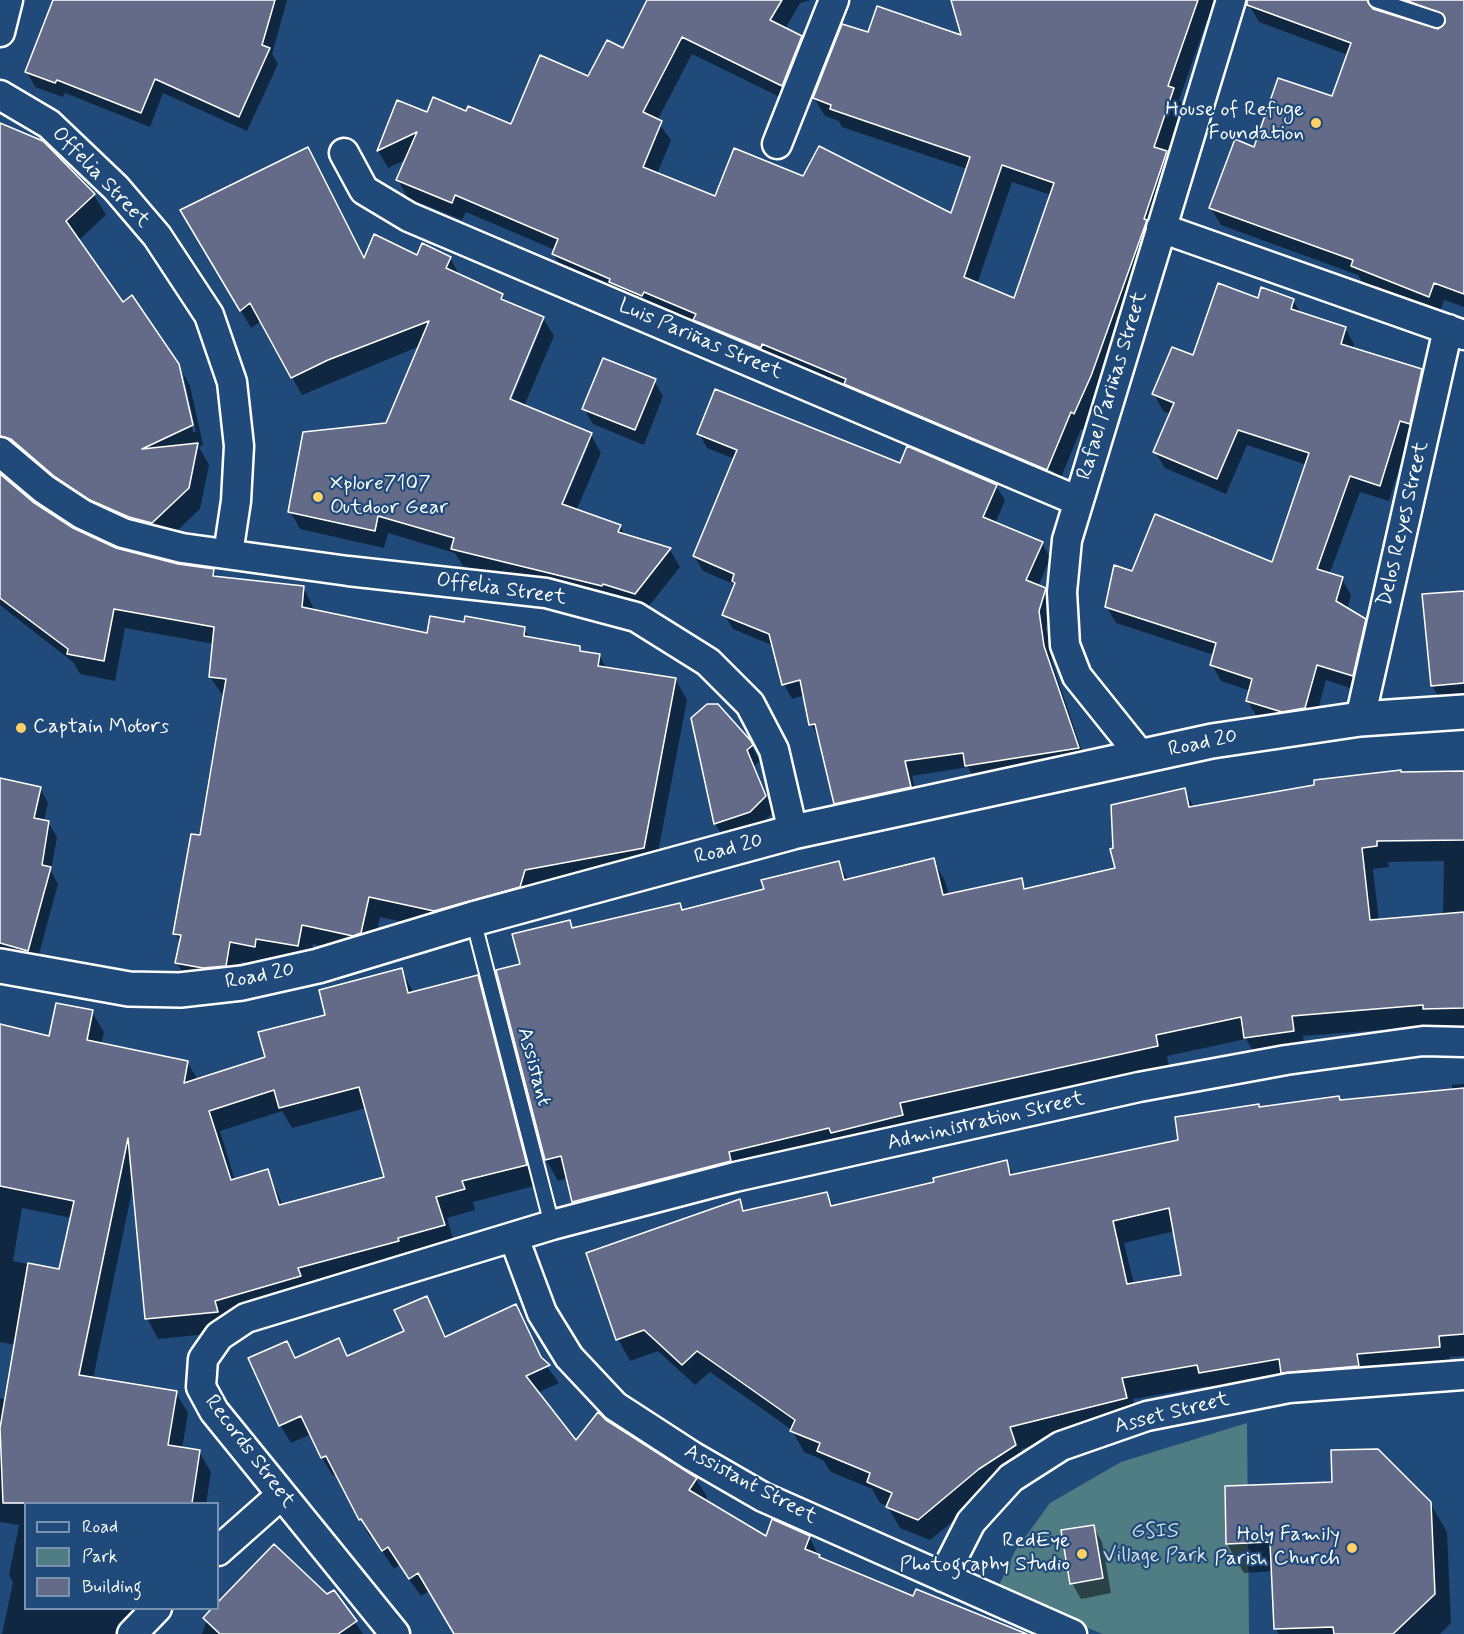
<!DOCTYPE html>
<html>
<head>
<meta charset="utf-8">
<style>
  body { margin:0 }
  #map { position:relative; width:1464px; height:1634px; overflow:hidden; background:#1f4a7a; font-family:Mynerve,sans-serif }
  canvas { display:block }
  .legend { position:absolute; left:24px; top:1502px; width:195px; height:108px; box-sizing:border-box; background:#1f4a7a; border:2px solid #7992af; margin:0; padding:8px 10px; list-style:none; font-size:18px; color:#fff }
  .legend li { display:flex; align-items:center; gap:12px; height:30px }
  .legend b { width:30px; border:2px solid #7992af }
</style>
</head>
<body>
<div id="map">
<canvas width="1464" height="1634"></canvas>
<ul class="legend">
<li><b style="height:8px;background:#1f4a7a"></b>Road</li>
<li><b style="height:16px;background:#507c84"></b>Park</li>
<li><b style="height:16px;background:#636b89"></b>Building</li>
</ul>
</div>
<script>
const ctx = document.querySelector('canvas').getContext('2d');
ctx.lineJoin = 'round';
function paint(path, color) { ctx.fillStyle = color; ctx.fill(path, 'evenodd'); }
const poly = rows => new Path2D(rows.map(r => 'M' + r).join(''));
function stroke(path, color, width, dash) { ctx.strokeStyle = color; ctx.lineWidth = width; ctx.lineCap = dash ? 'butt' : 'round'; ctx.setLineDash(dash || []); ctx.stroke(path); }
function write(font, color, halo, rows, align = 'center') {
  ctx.font = font + ' Mynerve,sans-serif'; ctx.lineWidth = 4.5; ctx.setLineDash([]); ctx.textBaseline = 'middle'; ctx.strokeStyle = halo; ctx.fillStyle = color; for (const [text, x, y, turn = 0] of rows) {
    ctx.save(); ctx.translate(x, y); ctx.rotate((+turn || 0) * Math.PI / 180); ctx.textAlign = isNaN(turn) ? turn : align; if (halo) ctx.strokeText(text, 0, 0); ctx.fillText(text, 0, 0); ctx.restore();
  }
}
const green = poly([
  [1247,1423,1249,1634,1103,1634,996,1592,1015,1551,1050,1503,1121,1462]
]);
const shadow = poly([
  [55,0,287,0,272,54,278,64,247,131,163,93,150,127,65,93,63,97,35,87,27,72],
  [649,0,811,0,800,3,785,29,801,37,811,55,792,103,692,54,657,121,671,140,657,174,716,198,804,178,952,216,967,169,842,127,839,121,825,116,814,98,869,34,964,38,953,0,1464,0,1464,307,1444,300,1439,314,1363,284,1358,275,1221,225,1211,208,1255,149,1332,98,1348,55,1259,22,1248,3,1237,2,1222,24,1207,20,1179,100,1184,107,1167,154,1176,170,1100,394,1085,431,1081,429,1057,487,564,272,553,254,555,250,466,212,462,220,408,198,398,180,407,159,388,168,378,151,398,102,428,114,466,113,511,126,589,78,624,50],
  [1384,9,1390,9,1443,26,1435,30,1380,12],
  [1012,182,1051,195,1015,300,977,284],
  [849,384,1055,472,1054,474,849,387],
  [0,125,42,142,94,195,106,215,78,241,122,304,178,365,193,432,196,432,183,373,190,386,203,445,199,447,209,465,200,509,164,543,0,461],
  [182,211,364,260,450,258,460,276,502,295,506,303,543,318,554,336,524,406,591,435,601,453,576,511,620,526,625,535,670,550,680,567,645,611,463,566,455,553,388,533,384,548,300,529,290,511,387,425,420,346,302,395,261,321,251,328],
  [538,328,541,328,509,406,506,405],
  [586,444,589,444,560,512,557,510],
  [1259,299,1293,300,1301,314,1345,328,1354,344,1353,349,1421,371,1430,387,1409,436,1389,501,1360,492,1329,575,1342,579,1351,595,1347,610,1364,620,1374,637,1362,692,1326,680,1314,724,1292,728,1257,718,1248,701,1251,691,1221,681,1212,665,1214,655,1116,623,1107,607,1133,573,1273,564,1307,465,1247,445,1226,494,1165,468,1155,452,1171,414,1163,411,1154,394],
  [654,381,663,396,644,445,593,424,584,409],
  [699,433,901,465,996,486,1005,500,995,524,1042,543,1050,558,1038,587,1045,590,1053,604,1046,627,1052,662,1086,763,975,780,968,767,912,776,918,802,844,818,836,803,819,739,811,724,805,695,792,699,784,684,774,646,733,629,724,614,736,585,703,571,694,556,735,459,707,448],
  [0,474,34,504,74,530,118,550,178,565,213,570,217,578,303,587,315,611,428,634,465,624,524,629,530,639,579,648,582,653,599,655,607,669,676,680,687,700,655,868,446,931,380,917,372,953,365,955,313,944,309,966,267,958,266,966,241,962,237,986,188,983,177,963,180,943,175,933,201,837,224,697,210,677,214,644,125,628,115,681,80,674,74,663,0,605],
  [1464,592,1464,700,1442,702,1432,686],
  [749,742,760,761,755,766,773,812,759,827,724,839,715,823],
  [1464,772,1464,1029,1437,1030,1433,1026,1303,1036,1305,1052,1257,1058,1246,1039,1167,1056,1169,1067,585,1222,573,1201,567,1178,558,1181,546,1160,522,965,570,922,574,930,679,905,683,911,766,890,839,863,849,881,933,860,945,881,949,896,1021,880,1027,890,1117,869,1184,790,1194,807,1401,773],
  [1444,861,1443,915,1379,921,1373,869,1389,867,1388,862],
  [0,779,40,788,48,803,44,821,48,822,57,837,51,871,58,884,36,965,0,955],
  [401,970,414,993,477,977,489,997,538,1185,473,1202,475,1210,447,1218,455,1245,229,1332,158,1339,147,1318,133,1186,93,1379,176,1393,188,1413,182,1449,199,1452,211,1472,206,1504,26,1504,26,1608,156,1608,132,1634,2,1634,13,1582,9,1575,19,1525,0,1522,0,1398,7,1400,16,1345,0,1342,0,1025,50,1038,92,1012,104,1032,101,1044,187,1062,198,1080,267,1058],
  [366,1108,386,1179,283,1205,267,1171,235,1181,220,1131,282,1111,292,1128],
  [22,1208,72,1218,60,1271,13,1261],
  [1464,1084,1464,1356,1450,1357,1451,1368,1212,1394,1208,1386,1133,1399,1138,1419,1021,1449,1027,1467,991,1490,930,1540,900,1528,887,1506,880,1503,872,1489,831,1472,823,1460,804,1452,792,1430,710,1372,695,1385,658,1351,630,1361,618,1339,588,1254,740,1201,746,1212,827,1194,834,1206,936,1183,1006,1162,1014,1176,1180,1141,1259,1108,1452,1090,1452,1085],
  [1175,1231,1183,1276,1134,1284,1124,1243],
  [427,1298,447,1338,516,1306,543,1361,559,1383,537,1393,576,1442,605,1421,696,1479,707,1497,704,1501,767,1538,809,1537,821,1560,914,1598,917,1591,1013,1628,1023,1634,455,1634,429,1591,421,1596,399,1565,394,1569,372,1536,370,1537,336,1474,333,1476,322,1458,311,1434,291,1443,280,1425,286,1343,296,1359,338,1340,348,1357,406,1332],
  [1430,1503,1447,1532,1451,1623,1440,1634,1279,1634,1275,1629,1273,1571,1244,1573,1227,1544],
  [1093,1526,1102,1542,1111,1593,1081,1599,1072,1583],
  [274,1546,355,1622,363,1634,202,1634,210,1612,218,1608,218,1605]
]);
const building = poly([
  [53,0,275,0,262,45,270,48,239,117,155,79,141,113,57,80,55,83,25,72,53,0],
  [647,0,782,0,770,20,802,36,782,86,682,37,643,112,662,121,643,167,715,196,734,148,803,176,819,146,951,213,970,157,830,109,831,105,813,98,842,24,868,32,877,6,961,35,951,0,1198,0,1168,86,1174,88,1154,147,1167,151,1144,219,1147,220,1091,376,1074,414,1071,412,1047,470,844,384,846,379,762,344,761,348,693,320,696,314,644,292,642,296,609,282,610,279,552,254,558,239,455,195,452,203,396,180,417,132,377,151,397,100,427,112,433,97,466,111,468,106,511,124,540,55,588,76,607,40,623,48,647,0],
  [1002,165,1054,183,1014,298,964,277,1002,165],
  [1247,0,1367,0,1373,9,1438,29,1445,23,1443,14,1405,0,1464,0,1464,294,1434,283,1429,297,1351,266,1353,260,1209,208,1235,139,1254,147,1278,78,1332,96,1351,43,1247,5,1247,0],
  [0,123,43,141,95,194,66,221,123,302,132,295,179,364,193,425,142,449,198,443,189,488,152,523,129,517,90,500,54,476,11,439,0,436,0,123],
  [308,147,364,258,374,234,417,255,422,243,451,257,446,268,503,294,501,299,544,317,510,399,592,433,562,504,621,525,618,532,671,548,635,594,603,584,602,586,451,549,454,538,378,516,375,531,288,512,303,432,386,423,429,321,328,360,291,378,250,303,240,311,180,210,308,147],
  [1218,283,1258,298,1261,287,1294,299,1291,309,1346,327,1341,344,1422,369,1410,424,1400,421,1380,486,1350,476,1317,569,1343,577,1336,601,1366,619,1353,676,1317,665,1305,708,1282,712,1246,701,1252,679,1210,665,1216,643,1105,607,1114,565,1132,571,1155,514,1272,562,1309,453,1238,430,1217,479,1153,452,1174,403,1152,394,1172,347,1193,355,1218,283],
  [603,358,656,379,635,430,582,409,603,358],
  [715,389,900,463,907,446,997,485,983,517,1043,542,1026,580,1046,588,1039,611,1044,646,1079,748,965,766,963,753,905,761,911,787,834,804,815,724,809,725,800,680,782,685,769,634,722,615,735,583,732,581,734,574,693,556,737,450,697,434,715,389],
  [0,474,33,502,73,528,116,548,178,564,214,569,213,576,304,586,302,607,427,633,430,616,464,622,465,616,525,627,524,636,580,646,580,651,600,654,598,666,676,678,644,848,525,870,520,887,434,911,369,897,361,933,353,936,302,925,298,946,256,939,255,947,230,942,226,966,203,968,175,963,181,935,173,934,191,834,200,835,226,679,209,677,214,627,114,609,104,661,67,654,68,649,0,598,0,474],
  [1464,591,1464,683,1431,686,1422,594,1464,591],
  [707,704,718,704,751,741,753,745,747,750,766,796,750,812,714,824,691,718,707,704],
  [1401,770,1401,772,1464,771,1464,840,1377,841,1377,846,1362,848,1370,920,1464,912,1464,1008,1423,1009,1423,1005,1292,1016,1294,1031,1244,1038,1241,1017,1156,1035,1158,1046,900,1103,903,1115,831,1133,829,1128,729,1152,731,1161,572,1202,561,1156,545,1160,496,970,520,964,512,934,570,920,572,928,680,903,682,910,764,889,761,880,839,861,844,880,934,858,943,895,1022,878,1024,889,1115,868,1110,849,1113,848,1111,805,1185,788,1189,807,1314,785,1314,780,1401,770],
  [0,778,41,787,34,818,49,821,42,865,51,867,28,951,0,943,0,778],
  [402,968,408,993,478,975,527,1165,462,1181,465,1189,436,1197,445,1225,398,1238,399,1241,298,1268,301,1276,215,1301,218,1312,145,1319,128,1138,79,1375,177,1391,168,1445,200,1450,192,1503,3,1503,0,1428,28,1263,59,1269,74,1201,0,1186,0,1024,49,1036,56,1003,93,1010,87,1040,188,1061,184,1083,265,1057,258,1032,325,1015,319,990,402,968],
  [359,1087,384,1177,279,1205,268,1169,231,1180,209,1111,274,1090,279,1108,359,1087],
  [1464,1088,1464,1334,1439,1336,1440,1347,1357,1354,1359,1366,1281,1373,1279,1359,1199,1373,1197,1365,1122,1378,1127,1398,1010,1427,1016,1445,979,1469,918,1520,886,1507,892,1493,867,1482,870,1473,817,1451,820,1443,790,1431,795,1420,697,1351,682,1365,644,1330,616,1340,586,1253,740,1199,743,1211,827,1192,831,1206,934,1182,933,1178,1007,1160,1010,1175,1178,1140,1175,1117,1259,1104,1259,1107,1339,1096,1340,1100,1464,1088],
  [1169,1208,1181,1275,1127,1284,1113,1221,1169,1208],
  [427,1296,445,1337,516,1304,541,1357,550,1365,526,1376,576,1440,598,1412,606,1420,697,1478,689,1490,766,1536,772,1519,810,1536,805,1549,820,1555,819,1557,913,1596,916,1589,1027,1634,454,1634,418,1573,409,1579,388,1547,382,1551,361,1519,359,1520,326,1456,321,1458,301,1416,279,1426,248,1358,287,1341,295,1358,339,1338,347,1356,404,1331,394,1310,427,1296],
  [1378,1449,1431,1502,1435,1594,1393,1634,1334,1634,1333,1627,1274,1629,1270,1542,1226,1544,1225,1486,1332,1482,1331,1450,1378,1449],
  [1094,1525,1103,1578,1070,1584,1061,1530,1094,1525],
  [274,1544,327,1594,334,1590,357,1621,338,1634,220,1634,203,1618,212,1608,218,1608,218,1602,274,1544]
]);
const service = poly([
  [1376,0,1437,20],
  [473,919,552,1225]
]);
const minor = poly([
  [0,32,8,0],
  [0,95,49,124,116,188,157,236,209,315,232,382,239,446,236,501,228,554],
  [777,144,834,0],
  [344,153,364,190,409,217,1078,501],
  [1161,228,1464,335],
  [0,452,44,489,82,514,123,533,182,548,348,571,546,593,636,617,708,662,750,704,774,750,793,832],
  [1360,719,1448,329],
  [1142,757,1077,676,1065,645,1062,592,1067,540,1231,0],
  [514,1238,542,1313,569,1357,615,1406,692,1456,763,1497,1072,1634],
  [218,1551,280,1496],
  [943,1577,971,1522,1011,1478,1061,1446,1147,1416,1289,1388,1464,1375],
  [132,1634,157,1608],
  [395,1634,214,1411,201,1387,203,1359,219,1336,246,1318,552,1225,735,1177,1139,1087,1286,1060,1423,1041,1464,1042]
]);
const tertiary = poly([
  [0,966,129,989,180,990,242,983,318,966,473,919,793,832,1212,741,1360,719,1464,712]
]);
const markers = [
  [1316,123,6,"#ffd166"],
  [318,497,6,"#ffd166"],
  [21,728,6,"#ffd166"],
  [1352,1548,6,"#ffd166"],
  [1082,1554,6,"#ffd166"]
];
const poiNames = [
  ["House of Refuge",1304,111],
  ["Foundation",1304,135],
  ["Xplore7107",330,485,"left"],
  ["Outdoor Gear",330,509,"left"],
  ["Captain Motors",33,728,"left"],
  ["Holy Family",1340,1536],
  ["Parish Church",1340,1560],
  ["RedEye",1070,1542],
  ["Photography Studio",1070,1566]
];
const streetNames = [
  ["Offelia Street",100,178,46],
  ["Luis Pariñas Street",700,340,23],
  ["Rafael Pariñas Street",1113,386,-73],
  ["Delos Reyes Street",1404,524,-77],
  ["Offelia Street",501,590,8],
  ["Road 20",1203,744,-12],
  ["Road 20",729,850,-15],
  ["Road 20",260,977,-11],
  ["Assistant",533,1067,75],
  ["Administration Street",986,1122,-13],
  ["Asset Street",1172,1414,-14],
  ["Records Street",249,1452,53],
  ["Assistant Street",750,1485,28]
];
const parkNames = [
  ["GSIS",1155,1533],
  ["Village Park",1155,1557]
];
paint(green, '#507c84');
paint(shadow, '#0007');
paint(building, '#636b89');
stroke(building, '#fff', 1.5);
stroke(service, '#fff', 18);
stroke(minor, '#fff', 33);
stroke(tertiary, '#fff', 38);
stroke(service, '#1f4a7a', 14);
stroke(minor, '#1f4a7a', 28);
stroke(tertiary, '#1f4a7a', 33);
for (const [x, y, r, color] of markers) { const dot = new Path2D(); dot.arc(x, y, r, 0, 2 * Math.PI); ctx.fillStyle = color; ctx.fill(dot); stroke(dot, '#1f4a7a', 2); }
write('21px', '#fff', '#1f4a7a', poiNames, 'right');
write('21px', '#fff', '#1f4a7a', streetNames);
write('21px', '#d3dee0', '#1f4a7a', parkNames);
</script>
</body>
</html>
